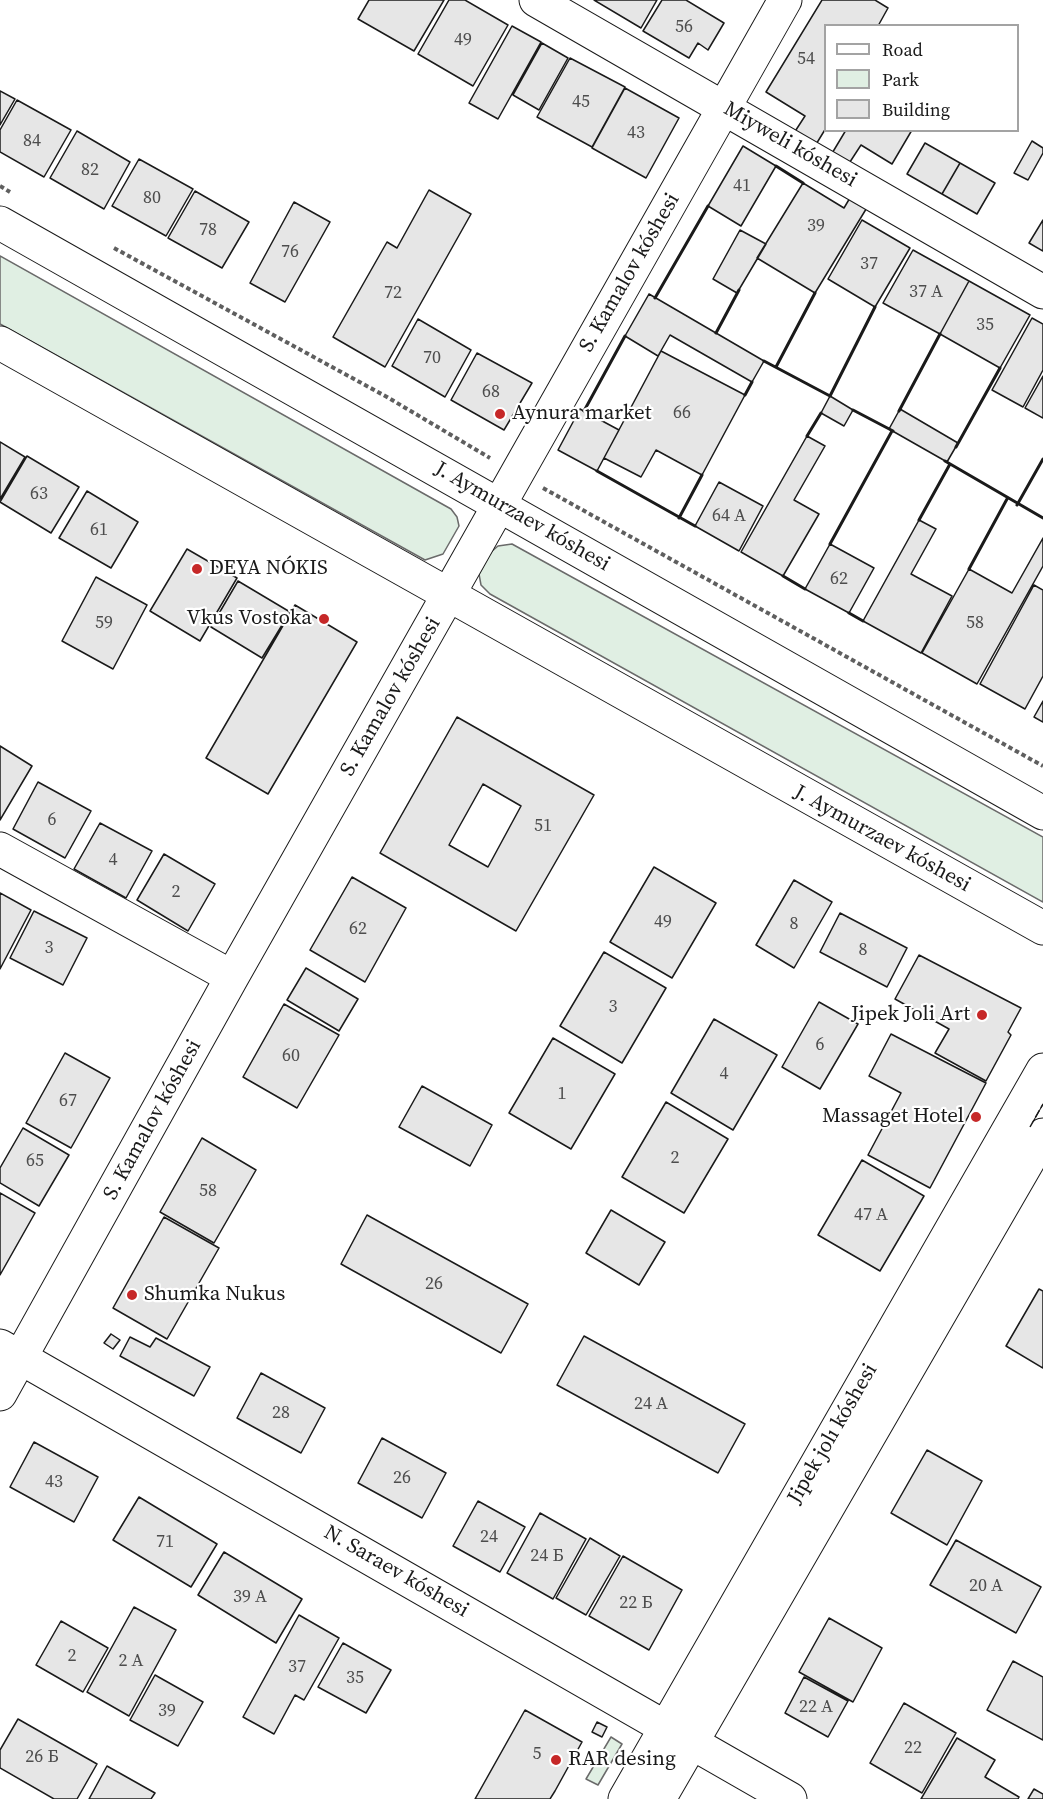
<!DOCTYPE html>
<html>
<head>
<meta charset="utf-8">
<style>
  body { margin:0 }
  #map { position:relative; width:1043px; height:1799px; overflow:hidden; background:#fff; font-family:"Source Serif 4",serif }
  canvas { display:block }
  .legend { position:absolute; left:824px; top:24px; width:195px; height:108px; box-sizing:border-box; background:#fff; border:2px solid #a3a3a3; margin:0; padding:8px 10px; list-style:none; font-size:18px; color:#1a1a1a }
  .legend li { display:flex; align-items:center; gap:12px; height:30px }
  .legend b { width:30px; border:2px solid #a3a3a3 }
</style>
</head>
<body>
<div id="map">
<canvas width="1043" height="1799"></canvas>
<ul class="legend">
<li><b style="height:8px;background:#fff"></b>Road</li>
<li><b style="height:16px;background:#e0efe3"></b>Park</li>
<li><b style="height:16px;background:#e6e6e6"></b>Building</li>
</ul>
</div>
<script>
const ctx = document.querySelector('canvas').getContext('2d');
ctx.lineJoin = 'round';
function paint(path, color) { ctx.fillStyle = color; ctx.fill(path, 'evenodd'); }
const poly = rows => new Path2D(rows.map(r => 'M' + r).join(''));
function stroke(path, color, width, dash) { ctx.strokeStyle = color; ctx.lineWidth = width; ctx.lineCap = dash ? 'butt' : 'round'; ctx.setLineDash(dash || []); ctx.stroke(path); }
function write(font, color, halo, rows, align = 'center') {
  ctx.font = font + ' "Source Serif 4",serif'; ctx.lineWidth = 4.5; ctx.setLineDash([]); ctx.textBaseline = 'middle'; ctx.strokeStyle = halo; ctx.fillStyle = color; for (const [text, x, y, turn = 0] of rows) {
    ctx.save(); ctx.translate(x, y); ctx.rotate((+turn || 0) * Math.PI / 180); ctx.textAlign = isNaN(turn) ? turn : align; if (halo) ctx.strokeText(text, 0, 0); ctx.fillText(text, 0, 0); ctx.restore();
  }
}
const green = poly([
  [0,256,451,509,457,517,459,526,443,554,425,560,0,324,0,256],
  [512,544,1043,837,1043,902,490,594,481,585,479,574,491,552,498,546,512,544],
  [611,1737,622,1744,598,1785,586,1779,611,1737]
]);
const building = poly([
  [369,0,444,0,414,51,358,19,369,0],
  [449,0,465,0,508,25,473,86,418,54,449,0],
  [594,0,657,0,641,28,594,0],
  [662,0,686,0,724,23,708,50,698,43,689,58,643,31,662,0],
  [822,0,875,0,888,8,878,26,826,26,826,128,815,146,794,133,805,116,766,92,822,0],
  [512,26,541,42,498,119,469,103,512,26],
  [542,43,568,58,539,110,513,95,542,43],
  [570,58,625,87,592,147,537,117,570,58],
  [625,88,679,118,646,178,592,148,625,88],
  [0,91,15,99,0,125,0,91],
  [17,100,71,130,44,177,0,152,0,130,17,100],
  [846,130,912,130,892,164,861,145,848,165,831,155,846,130],
  [77,131,130,162,104,209,50,178,77,131],
  [1032,141,1043,148,1043,153,1028,180,1014,173,1032,141],
  [925,143,960,163,942,194,907,174,925,143],
  [743,146,776,166,741,226,708,206,743,146],
  [139,159,193,189,166,236,112,206,139,159],
  [960,163,995,183,977,214,942,194,960,163],
  [803,183,844,208,854,191,871,201,815,293,757,258,803,183],
  [429,190,471,214,385,367,333,337,387,242,397,248,429,190],
  [195,191,249,222,222,268,168,238,195,191],
  [294,202,330,222,285,302,250,283,294,202],
  [862,220,910,248,875,307,828,279,862,220],
  [1043,220,1043,251,1029,243,1043,220],
  [740,230,766,244,737,293,713,279,740,230],
  [913,250,969,281,940,334,883,303,913,250],
  [969,281,1030,315,1000,368,940,334,969,281],
  [649,294,764,361,752,382,670,335,658,356,625,336,649,294],
  [1032,318,1043,324,1043,370,1023,407,992,390,1032,318],
  [418,319,471,350,445,397,392,366,418,319],
  [661,351,745,395,702,475,656,450,641,477,604,458,661,351],
  [477,353,532,383,504,430,451,400,477,353],
  [1043,376,1043,418,1025,408,1043,376],
  [830,396,853,410,844,426,821,413,830,396],
  [580,409,619,430,597,471,558,450,580,409],
  [900,409,958,443,947,462,889,429,900,409],
  [807,436,825,446,794,500,819,514,783,576,741,552,807,436],
  [0,442,25,457,0,499,0,442],
  [27,456,79,487,51,533,0,502,27,456],
  [719,482,763,506,739,551,695,526,719,482],
  [87,491,138,522,111,568,59,538,87,491],
  [919,520,936,529,911,574,952,596,921,653,863,621,919,520],
  [1043,538,1043,566,977,684,922,653,969,569,1012,593,1043,538],
  [830,544,874,568,849,613,805,589,830,544],
  [187,549,237,578,200,641,150,611,187,549],
  [96,577,147,605,113,669,62,641,96,577],
  [238,581,290,612,262,658,211,627,238,581],
  [1034,585,1043,590,1043,676,1025,709,980,684,1034,585],
  [295,605,357,642,268,794,206,758,295,605],
  [1043,701,1043,722,1034,717,1043,701],
  [457,717,594,795,516,931,380,853,457,717],
  [483,784,521,806,488,867,449,845,483,784],
  [0,746,32,766,0,820,0,746],
  [38,782,91,811,65,858,13,829,38,782],
  [100,823,152,851,126,898,74,869,100,823],
  [164,854,215,884,188,931,137,900,164,854],
  [654,867,716,903,672,978,610,942,654,867],
  [352,877,406,908,365,982,310,950,352,877],
  [794,880,832,902,794,968,756,945,794,880],
  [0,893,31,910,0,969,0,893],
  [34,911,87,938,63,985,10,958,34,911],
  [840,913,907,948,887,987,820,952,840,913],
  [604,952,666,988,622,1063,560,1026,604,952],
  [919,955,1021,1008,1008,1032,1011,1035,986,1081,935,1053,949,1029,895,999,919,955],
  [306,968,358,999,339,1031,287,1000,306,968],
  [819,1002,858,1024,820,1089,782,1067,819,1002],
  [284,1004,339,1035,297,1108,243,1077,284,1004],
  [714,1019,777,1055,733,1130,671,1093,714,1019],
  [891,1034,986,1083,930,1188,868,1155,901,1093,869,1076,891,1034],
  [553,1038,615,1074,571,1149,509,1113,553,1038],
  [65,1053,110,1078,71,1148,26,1123,65,1053],
  [422,1086,492,1125,470,1166,399,1127,422,1086],
  [666,1102,728,1139,684,1213,622,1177,666,1102],
  [23,1128,69,1155,39,1206,0,1183,0,1168,23,1128],
  [202,1138,256,1170,214,1243,160,1212,202,1138],
  [862,1160,924,1196,880,1271,818,1235,862,1160],
  [0,1193,35,1213,0,1275,0,1193],
  [611,1210,665,1242,639,1285,586,1253,611,1210],
  [367,1215,528,1304,501,1353,341,1264,367,1215],
  [164,1217,219,1248,167,1339,113,1308,164,1217],
  [1039,1289,1043,1291,1043,1368,1006,1346,1039,1289],
  [111,1334,120,1340,113,1349,104,1343,111,1334],
  [584,1336,745,1424,718,1473,557,1385,584,1336],
  [130,1337,150,1347,156,1338,210,1367,194,1396,120,1356,130,1337],
  [261,1373,325,1408,301,1453,237,1418,261,1373],
  [382,1438,446,1473,422,1518,358,1483,382,1438],
  [34,1442,98,1477,74,1522,10,1487,34,1442],
  [927,1450,982,1481,947,1545,891,1513,927,1450],
  [139,1497,217,1544,191,1587,113,1540,139,1497],
  [478,1501,525,1527,500,1572,453,1546,478,1501],
  [540,1513,586,1539,553,1599,507,1573,540,1513],
  [590,1538,620,1556,586,1615,556,1598,590,1538],
  [956,1540,1041,1587,1016,1633,930,1585,956,1540],
  [224,1552,302,1599,276,1643,198,1595,224,1552],
  [623,1556,682,1590,649,1650,589,1616,623,1556],
  [134,1607,176,1630,129,1716,87,1692,134,1607],
  [299,1615,339,1638,304,1700,295,1695,274,1734,243,1717,299,1615],
  [829,1618,882,1648,853,1702,799,1672,829,1618],
  [61,1621,108,1648,83,1692,36,1665,61,1621],
  [343,1643,391,1670,366,1713,318,1687,343,1643],
  [1013,1661,1043,1677,1043,1740,987,1710,1013,1661],
  [155,1675,203,1702,178,1746,130,1720,155,1675],
  [804,1677,848,1701,828,1737,785,1713,804,1677],
  [904,1703,956,1733,922,1793,870,1763,904,1703],
  [525,1710,582,1742,555,1791,550,1799,475,1799,525,1710],
  [18,1719,97,1764,77,1799,54,1799,0,1768,0,1750,18,1719],
  [597,1722,607,1727,602,1737,592,1732,597,1722],
  [957,1738,995,1760,985,1777,1019,1797,1018,1799,921,1799,957,1738],
  [107,1766,155,1793,151,1799,89,1799,107,1766],
  [1034,1789,1043,1794,1043,1799,1028,1799,1034,1789]
]);
const path = poly([
  [0,186,10,192],
  [114,248,387,397,490,458],
  [543,488,1043,766]
]);
const minor = poly([
  [536,0,1043,292],
  [0,223,1043,813],
  [0,343,1043,928],
  [0,849,232,977],
  [0,1346,790,1799],
  [0,1394,232,977,785,0],
  [625,1799,1043,1070],
  [659,1799,1043,1135]
]);
const fence = poly([
  [1030,1127,1043,1104]
]);
const wall = poly([
  [776,166,803,183],
  [655,298,708,206],
  [716,333,739,290],
  [764,361,830,396,875,307],
  [776,367,815,293],
  [745,395,752,382],
  [853,410,893,431],
  [584,411,625,336],
  [899,411,940,334],
  [807,436,821,413],
  [956,447,1000,368],
  [945,461,1043,518],
  [597,471,695,526],
  [1017,505,1043,459],
  [679,518,702,475],
  [919,520,950,464],
  [830,544,892,431],
  [969,569,1007,499],
  [783,576,805,589],
  [849,613,863,621]
]);
const markers = [
  [500,414,6,"#c62828"],
  [197,569,6,"#c62828"],
  [324,619,6,"#c62828"],
  [982,1015,6,"#c62828"],
  [976,1117,6,"#c62828"],
  [132,1295,6,"#c62828"],
  [556,1760,6,"#c62828"]
];
const numberNames = [
  ["56",684,27],
  ["49",463,40],
  ["54",806,59],
  ["45",581,102],
  ["43",636,133],
  ["84",32,141],
  ["82",90,170],
  ["41",742,186],
  ["80",152,198],
  ["39",816,226],
  ["78",208,230],
  ["76",290,252],
  ["37",869,264],
  ["37 А",926,292],
  ["72",393,293],
  ["35",985,325],
  ["70",432,358],
  ["68",491,392],
  ["66",682,413],
  ["63",39,494],
  ["64 А",729,516],
  ["61",99,530],
  ["62",839,579],
  ["59",104,623],
  ["58",975,623],
  ["6",52,820],
  ["51",543,826],
  ["4",113,860],
  ["2",176,892],
  ["49",663,922],
  ["8",794,924],
  ["62",358,929],
  ["3",49,948],
  ["8",863,950],
  ["3",613,1007],
  ["6",820,1045],
  ["60",291,1056],
  ["4",724,1074],
  ["1",562,1094],
  ["67",68,1101],
  ["2",675,1158],
  ["65",35,1161],
  ["58",208,1191],
  ["47 А",871,1215],
  ["26",434,1284],
  ["24 А",651,1404],
  ["28",281,1413],
  ["26",402,1478],
  ["43",54,1482],
  ["24",489,1537],
  ["71",165,1542],
  ["24 Б",547,1556],
  ["20 А",986,1586],
  ["39 А",250,1597],
  ["22 Б",636,1603],
  ["2",72,1656],
  ["2 А",131,1661],
  ["37",297,1667],
  ["35",355,1678],
  ["22 А",816,1707],
  ["39",167,1711],
  ["22",913,1748],
  ["5",537,1754],
  ["26 Б",42,1757]
];
const streetNames = [
  ["Miyweli kóshesi",790,145,30],
  ["S. Kamalov kóshesi",630,273,-60],
  ["J. Aymurzaev kóshesi",522,517,30],
  ["S. Kamalov kóshesi",391,697,-60],
  ["J. Aymurzaev kóshesi",882,839,29],
  ["S. Kamalov kóshesi",153,1120,-61],
  ["Jipek jolı kóshesi",833,1434,-60],
  ["N. Saraev kóshesi",396,1572,30]
];
const poiNames = [
  ["Aynura market",512,414],
  ["DEYA NÓKIS",209,569],
  ["Vkus Vostoka",312,619,"right"],
  ["Jipek Joli Art",970,1015,"right"],
  ["Massaget Hotel",964,1117,"right"],
  ["Shumka Nukus",144,1295],
  ["RAR desing",568,1760]
];
paint(green, '#e0efe3');
stroke(green, '#6a6a6a', 1.5);
paint(building, '#e6e6e6');
stroke(building, '#1a1a1a', 1.5);
stroke(minor, '#1a1a1a', 35);
stroke(path, '#5f5f5f', 4, [4.5, 3]);
stroke(minor, '#fff', 33);
stroke(fence, '#1a1a1a', 1.5, [8, 3]);
stroke(wall, '#1a1a1a', 3);
for (const [x, y, r, color] of markers) { const dot = new Path2D(); dot.arc(x, y, r, 0, 2 * Math.PI); ctx.fillStyle = color; ctx.fill(dot); stroke(dot, '#fff', 2); }
write('18px', '#4d4d4d', null, numberNames);
write('21px', '#1a1a1a', '#fff', streetNames);
write('21px', '#1a1a1a', '#fff', poiNames, 'left');
</script>
</body>
</html>
